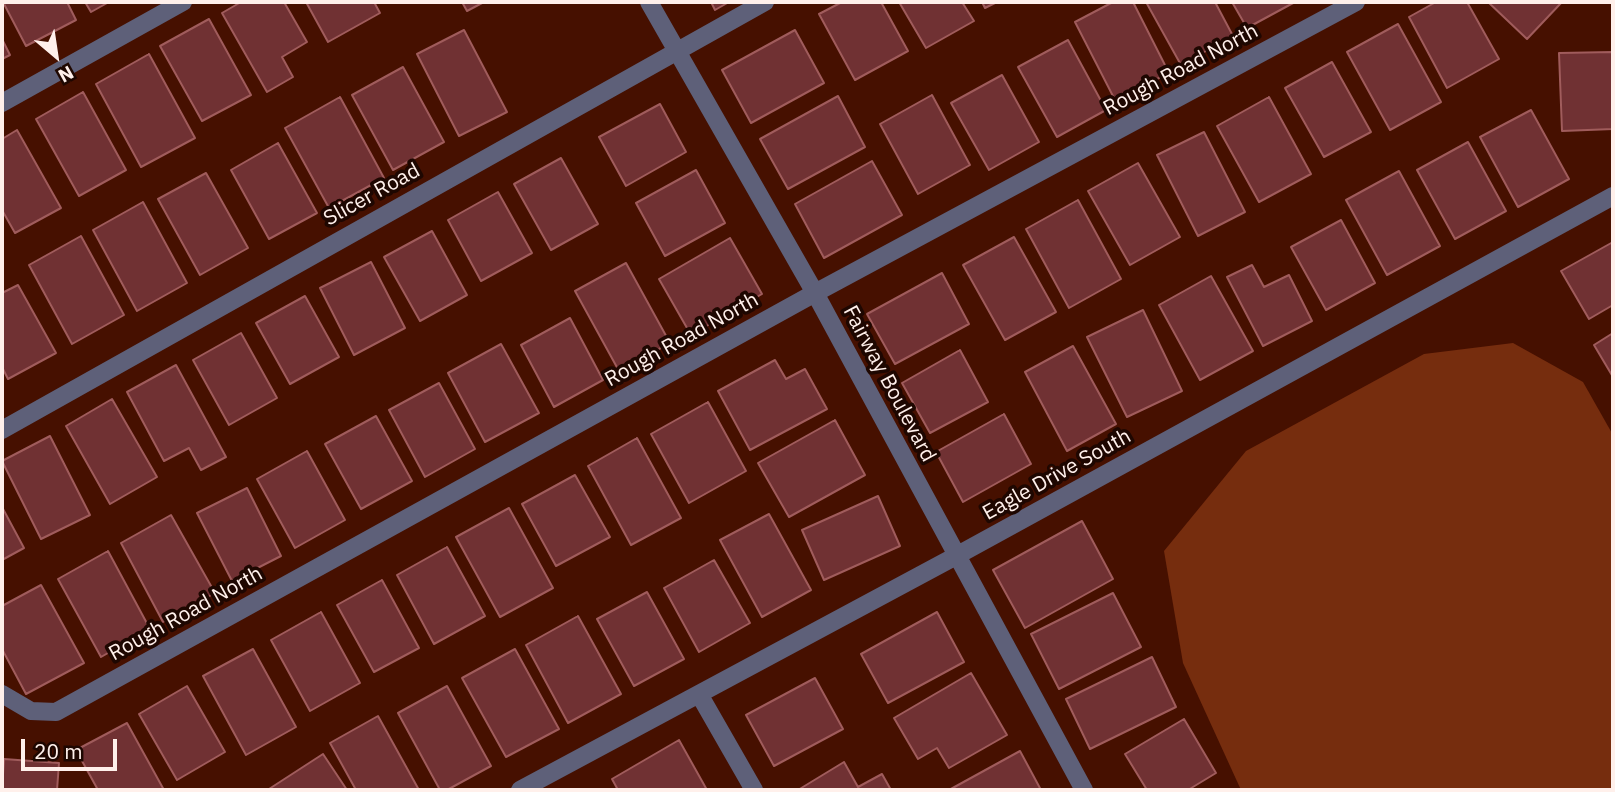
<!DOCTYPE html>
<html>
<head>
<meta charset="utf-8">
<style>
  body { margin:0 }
  #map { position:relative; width:1615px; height:792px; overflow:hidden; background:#461000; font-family:"IBM Plex Sans",sans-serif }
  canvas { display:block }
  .frame { position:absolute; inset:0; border:4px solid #fff0eb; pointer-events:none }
  .north { position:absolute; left:21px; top:21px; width:70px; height:70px; -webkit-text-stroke:5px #1e0701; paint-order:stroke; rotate:151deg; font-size:19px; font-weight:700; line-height:28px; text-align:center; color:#fff0eb }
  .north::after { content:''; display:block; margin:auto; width:24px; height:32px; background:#fff0eb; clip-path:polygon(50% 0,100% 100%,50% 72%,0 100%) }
  .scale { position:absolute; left:21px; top:739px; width:96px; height:32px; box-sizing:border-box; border:4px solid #fff0eb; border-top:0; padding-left:9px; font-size:21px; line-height:24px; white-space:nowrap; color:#fff0eb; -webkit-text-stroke:5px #1e0701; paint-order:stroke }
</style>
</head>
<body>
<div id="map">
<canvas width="1615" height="792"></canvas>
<div class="frame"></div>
<div class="north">N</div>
<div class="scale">20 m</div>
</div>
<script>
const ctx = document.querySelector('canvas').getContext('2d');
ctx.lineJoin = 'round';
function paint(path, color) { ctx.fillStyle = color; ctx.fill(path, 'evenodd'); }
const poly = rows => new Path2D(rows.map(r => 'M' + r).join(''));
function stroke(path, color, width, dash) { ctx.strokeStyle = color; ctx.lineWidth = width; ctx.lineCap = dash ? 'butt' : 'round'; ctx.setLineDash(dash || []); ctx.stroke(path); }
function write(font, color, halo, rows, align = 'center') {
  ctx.font = font + ' "IBM Plex Sans",sans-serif'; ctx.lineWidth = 7; ctx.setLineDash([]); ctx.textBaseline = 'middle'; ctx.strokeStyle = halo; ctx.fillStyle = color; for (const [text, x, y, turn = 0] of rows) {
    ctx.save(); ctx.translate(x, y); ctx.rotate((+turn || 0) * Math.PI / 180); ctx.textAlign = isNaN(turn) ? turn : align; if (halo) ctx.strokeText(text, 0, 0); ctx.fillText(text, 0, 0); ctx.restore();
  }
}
const green = poly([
  [1513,343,1583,382,1613,435,1613,790,1241,790,1183,663,1164,551,1246,451,1424,354]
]);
const building = poly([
  [3,2,67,2,76,20,26,46,3,2],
  [85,2,109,2,91,12,85,2],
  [241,2,284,2,307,42,282,57,293,77,267,92,222,13,241,2],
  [306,2,374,2,380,13,328,42,306,2],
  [462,2,484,2,467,11,462,2],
  [711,2,729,2,715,10,711,2],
  [842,2,881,2,908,51,855,80,819,14,842,2],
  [899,2,962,2,974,21,926,48,899,2],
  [982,2,997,2,985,8,982,2],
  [1113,2,1133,2,1169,73,1115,100,1075,22,1113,2],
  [1146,2,1215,2,1233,36,1181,65,1146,2],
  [1232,2,1295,2,1247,28,1232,2],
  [1436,2,1467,2,1499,59,1447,88,1409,17,1436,2],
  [1488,2,1562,2,1527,39,1488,2],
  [209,19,251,95,202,121,160,46,209,19],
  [1398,24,1441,102,1390,130,1347,52,1398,24],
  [464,30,507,112,459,136,417,54,464,30],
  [795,30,824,83,751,123,722,70,795,30],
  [2,39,10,55,2,59,2,39],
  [1068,40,1106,110,1057,137,1018,67,1068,40],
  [1613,52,1613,129,1562,131,1559,53,1613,52],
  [149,54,195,138,141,167,96,84,149,54],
  [1332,62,1371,132,1324,157,1285,88,1332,62],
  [403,67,444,142,393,170,352,95,403,67],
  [1002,75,1039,142,989,170,951,103,1002,75],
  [83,92,126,170,79,196,36,119,83,92],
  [932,95,970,165,918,194,880,124,932,95],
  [838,96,865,147,788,189,760,139,838,96],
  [340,97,384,178,329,208,285,128,340,97],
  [1269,97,1311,174,1259,202,1217,126,1269,97],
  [660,104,686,152,626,186,599,137,660,104],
  [1531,110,1569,179,1518,207,1480,137,1531,110],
  [17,130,61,208,15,233,2,210,2,139,17,130],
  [1204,132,1245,212,1198,236,1157,155,1204,132],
  [1468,142,1506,211,1455,239,1417,170,1468,142],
  [278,143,317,213,269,239,231,170,278,143],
  [561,158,598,224,551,250,514,184,561,158],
  [872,161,902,215,824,258,795,204,872,161],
  [1138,163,1180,237,1130,265,1088,191,1138,163],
  [696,170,725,223,665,256,636,203,696,170],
  [1399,171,1440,246,1387,275,1346,200,1399,171],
  [206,173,248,248,200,275,158,199,206,173],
  [498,192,532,253,481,281,448,220,498,192],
  [1078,200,1121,279,1069,308,1026,229,1078,200],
  [143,202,187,283,137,311,93,230,143,202],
  [1341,220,1375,283,1326,310,1291,247,1341,220],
  [432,231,467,295,420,321,384,257,432,231],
  [81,236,124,315,72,344,29,265,81,236],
  [1014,237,1056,312,1005,340,963,265,1014,237],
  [730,238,762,294,691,335,659,279,730,238],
  [1613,242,1613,305,1589,319,1561,271,1613,242],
  [371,262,405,328,354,355,320,288,371,262],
  [626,263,670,343,619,371,575,291,626,263],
  [1252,265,1264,287,1289,275,1312,321,1263,346,1227,277,1252,265],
  [942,273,969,324,895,364,867,314,942,273],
  [1211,276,1253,351,1200,380,1159,305,1211,276],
  [18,285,56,353,8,379,2,367,2,293,18,285],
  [305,296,339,357,290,384,256,323,305,296],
  [1143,310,1182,391,1127,417,1087,337,1143,310],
  [570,318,603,380,554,407,521,345,570,318],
  [241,333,277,398,229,425,193,360,241,333],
  [1613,333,1613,377,1594,345,1613,333],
  [501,344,539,413,485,442,448,373,501,344],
  [1073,346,1116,424,1067,451,1025,372,1073,346],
  [960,350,988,402,930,433,902,383,960,350],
  [775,360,786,379,805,369,827,409,750,450,718,391,775,360],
  [176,365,226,457,201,470,189,448,164,461,127,392,176,365],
  [439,383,475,449,425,477,389,410,439,383],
  [112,399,157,477,110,504,66,426,112,399],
  [708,402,746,471,689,503,651,434,708,402],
  [1004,414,1031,464,963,502,936,452,1004,414],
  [376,416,412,481,361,509,325,444,376,416],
  [835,420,865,475,789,517,758,463,835,420],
  [50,436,90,515,41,539,2,461,50,436],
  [637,438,681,518,631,545,588,466,637,438],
  [307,451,345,520,295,548,257,479,307,451],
  [575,475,610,537,556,566,522,504,575,475],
  [247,488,281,556,232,581,197,513,247,488],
  [878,496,900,546,824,580,802,530,878,496],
  [2,507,24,548,2,560,2,507],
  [509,508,553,588,500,617,456,537,509,508],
  [769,514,811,590,762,617,720,540,769,514],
  [171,515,215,593,163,622,121,543,171,515],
  [1082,521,1113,579,1025,628,993,570,1082,521],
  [447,547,485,616,434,644,397,575,447,547],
  [108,551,150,629,101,657,58,579,108,551],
  [714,560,750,623,699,652,664,588,714,560],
  [382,580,419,648,374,672,337,605,382,580],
  [41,585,84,663,26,694,2,649,2,606,41,585],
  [647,592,684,659,634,686,597,619,647,592],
  [1113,593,1141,647,1059,689,1031,634,1113,593],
  [321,612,360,683,310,711,271,640,321,612],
  [937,612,964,662,888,703,861,654,937,612],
  [578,616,621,694,568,723,526,645,578,616],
  [253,649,296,727,246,755,203,676,253,649],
  [515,649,559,729,506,757,462,678,515,649],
  [1152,657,1176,707,1090,749,1066,699,1152,657],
  [971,673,1007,735,949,768,937,748,918,759,894,718,971,673],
  [815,678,843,729,774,766,746,715,815,678],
  [187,686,225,752,177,780,139,714,187,686],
  [447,686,491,766,447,790,440,790,398,713,447,686],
  [378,716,419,790,356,790,330,743,378,716],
  [1184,719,1216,773,1188,790,1147,790,1125,754,1184,719],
  [127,723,164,790,98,790,76,750,127,723],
  [679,740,707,790,618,790,612,779,679,740],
  [1020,751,1041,790,949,790,1020,751],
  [323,754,347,790,271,790,269,789,323,754],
  [4,759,59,763,57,790,2,790,4,759],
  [844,762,858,787,882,774,891,790,798,790,844,762]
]);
const minor = poly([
  [649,2,815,293,1084,790],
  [2,103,183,2],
  [2,430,765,2],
  [2,694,31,711,56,712,815,293,1356,2],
  [699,694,754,790],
  [520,790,956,556,1613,196]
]);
const streetNames = [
  ["Rough Road North",1181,70,-28],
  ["Slicer Road",372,195,-29],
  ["Rough Road North",682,340,-29],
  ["Fairway Boulevard",889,384,62],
  ["Eagle Drive South",1057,475,-29],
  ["Rough Road North",186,614,-29]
];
paint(green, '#762d0e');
paint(building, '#703133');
stroke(building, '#a05c5c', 2);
stroke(minor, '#5e6079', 18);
write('21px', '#fff0eb', '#1e0701', streetNames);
</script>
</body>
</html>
